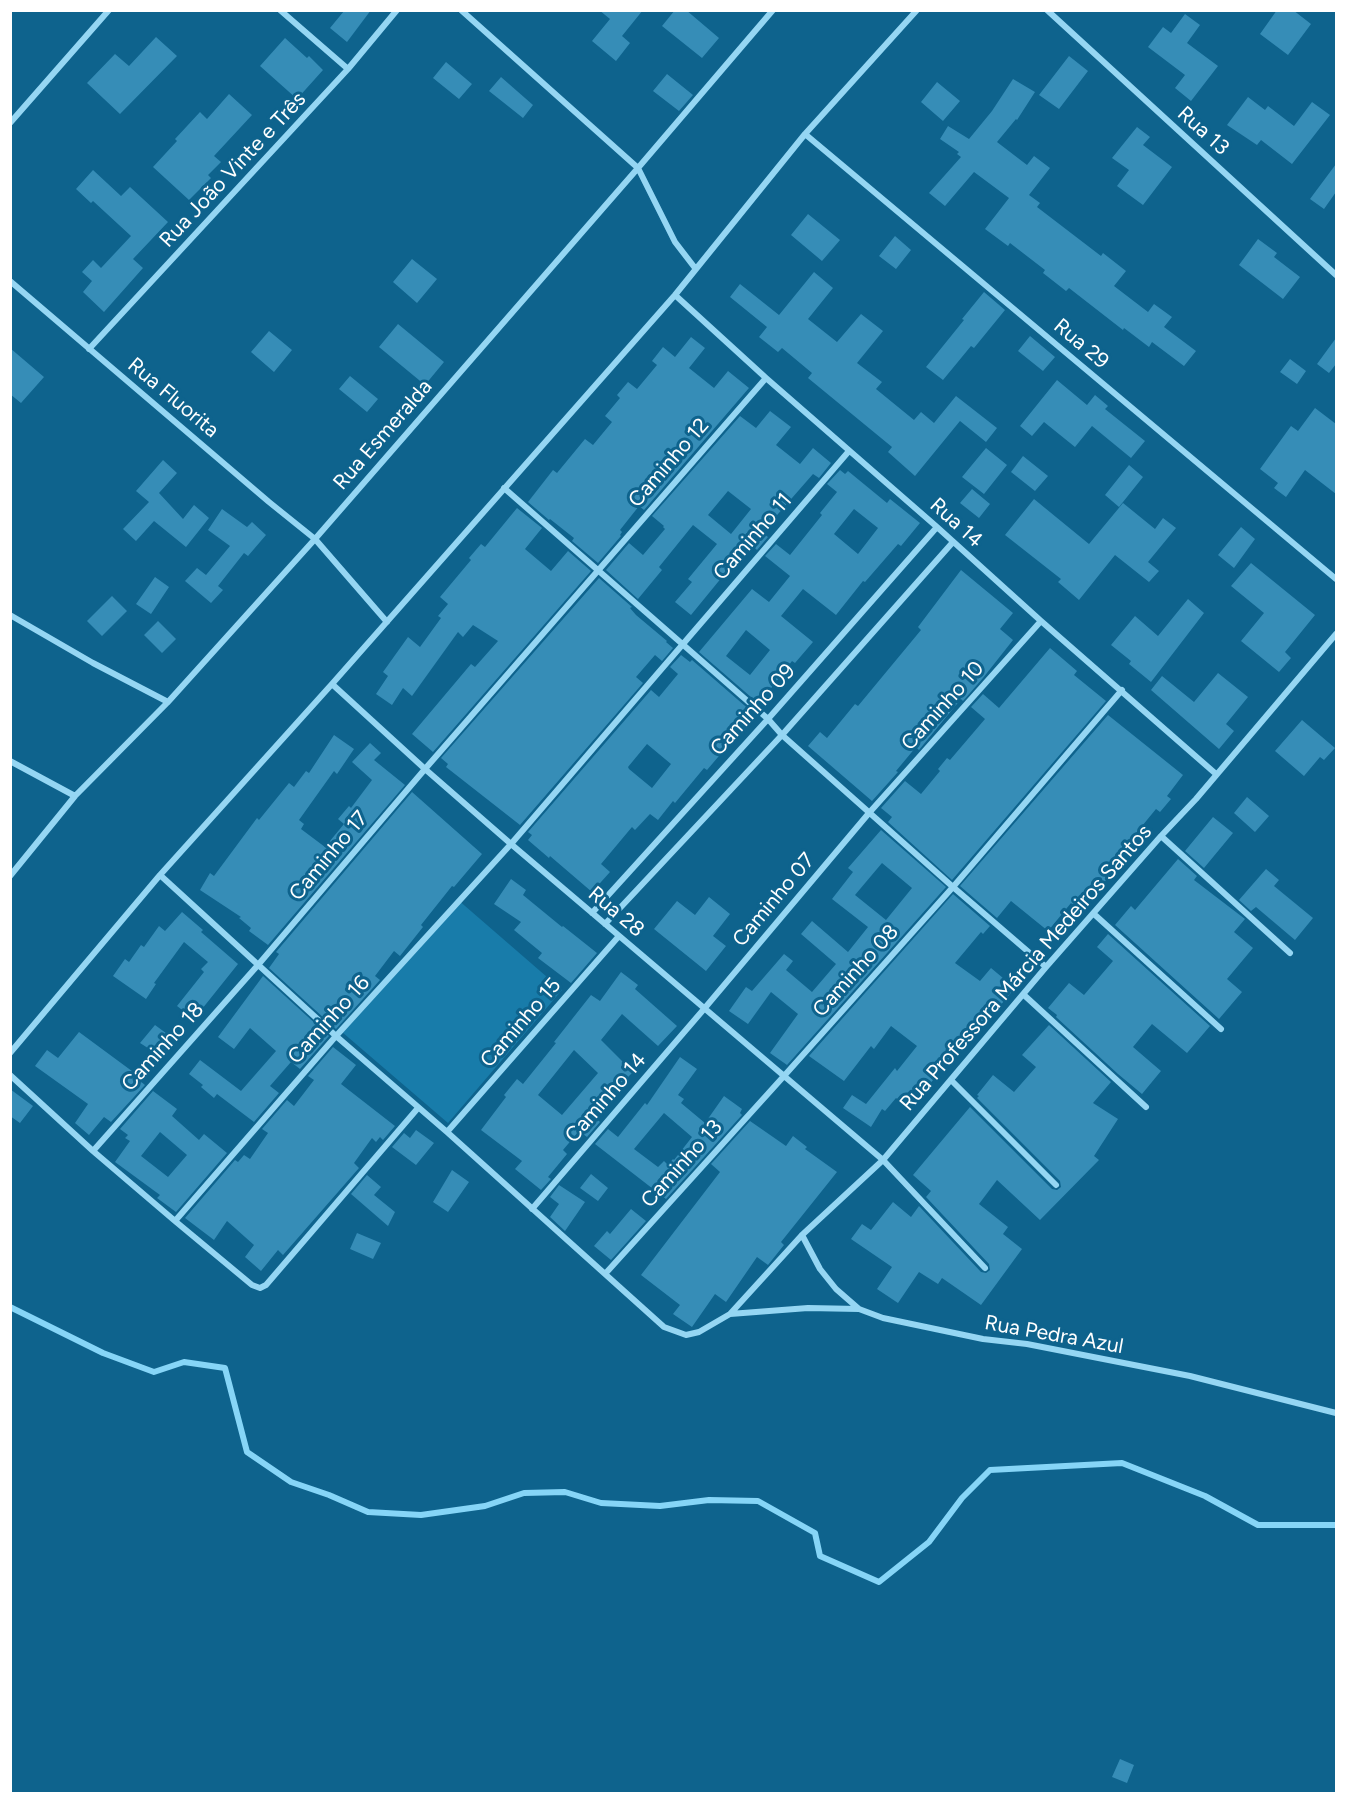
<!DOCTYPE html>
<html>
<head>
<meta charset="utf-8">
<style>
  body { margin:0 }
  #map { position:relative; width:1347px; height:1804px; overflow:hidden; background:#0e638d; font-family:Figtree,sans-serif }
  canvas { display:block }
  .frame { position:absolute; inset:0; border:12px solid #fff; pointer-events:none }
</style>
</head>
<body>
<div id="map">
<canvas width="1347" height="1804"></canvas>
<div class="frame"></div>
</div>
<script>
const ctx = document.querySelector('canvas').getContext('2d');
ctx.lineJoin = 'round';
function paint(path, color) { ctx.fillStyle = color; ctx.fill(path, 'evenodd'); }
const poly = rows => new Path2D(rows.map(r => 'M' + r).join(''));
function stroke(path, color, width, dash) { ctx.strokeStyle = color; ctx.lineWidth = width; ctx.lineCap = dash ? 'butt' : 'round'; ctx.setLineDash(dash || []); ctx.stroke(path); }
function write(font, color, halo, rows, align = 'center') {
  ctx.font = font + ' Figtree,sans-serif'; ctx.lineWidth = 6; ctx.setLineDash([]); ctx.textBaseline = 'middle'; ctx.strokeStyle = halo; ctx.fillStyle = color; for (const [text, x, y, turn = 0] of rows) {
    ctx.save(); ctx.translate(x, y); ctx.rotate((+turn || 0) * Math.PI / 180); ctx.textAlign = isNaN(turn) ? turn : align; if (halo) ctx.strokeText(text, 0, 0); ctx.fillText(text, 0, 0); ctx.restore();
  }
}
const green = poly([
  [457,899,562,990,448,1123,342,1032]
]);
const stream = poly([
  [10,1307,103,1353,154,1372,184,1362,225,1368,247,1452,291,1482,329,1495,368,1512,421,1515,485,1506,524,1493,565,1492,601,1503,660,1506,709,1500,758,1501,815,1533,820,1556,879,1582,929,1542,962,1498,990,1470,1122,1463,1205,1496,1258,1525,1336,1525]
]);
const building = poly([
  [371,10,347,42,330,28,344,11],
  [599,10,643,10,622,36,630,43,616,61,592,41,610,19],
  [675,10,686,10,719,38,702,58,662,26],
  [1277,10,1293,10,1311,24,1288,55,1260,34],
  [1185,14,1200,25,1187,43,1218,66,1191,101,1175,88,1185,75,1148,47,1163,27,1171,33],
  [156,37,177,56,120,114,87,83,115,54,129,66],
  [285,38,307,58,309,56,323,70,297,99,260,66],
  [1069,56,1088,71,1059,109,1039,95],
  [446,62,472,84,459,99,433,78],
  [667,74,693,95,679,111,653,91],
  [501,77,533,105,523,118,489,91],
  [1013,79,1035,92,1017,120,1016,119,997,142,1027,165,1034,156,1050,168,1029,195,1040,203,1037,207,1101,256,1103,253,1126,271,1114,286,1148,312,1154,304,1172,317,1164,327,1196,351,1184,366,1152,342,1149,347,1124,328,1123,330,1069,288,1066,291,1043,273,1045,270,1010,243,1008,246,985,229,1009,198,974,172,945,206,929,193,961,157,957,154,959,152,940,139,948,126,969,139,992,111],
  [937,82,960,101,943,121,921,102],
  [229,94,252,115,214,156,221,162,208,175,211,178,189,200,153,167,177,141,175,139,200,112,207,119],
  [1248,97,1265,110,1268,106,1294,126,1312,102,1330,115,1292,164,1261,140,1257,145,1227,125],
  [1137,127,1150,137,1143,145,1172,167,1143,205,1117,186,1129,170,1112,158],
  [1336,164,1336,192,1324,209,1310,199],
  [93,170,121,196,130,187,168,222,133,259,143,268,104,312,83,292,92,281,82,272,93,260,101,268,131,236,93,201,91,203,76,189],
  [808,214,840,240,822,261,791,235],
  [895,236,911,250,896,269,879,256],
  [1258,239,1277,253,1274,257,1300,277,1283,299,1239,265],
  [412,259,437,279,417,303,393,282],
  [814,272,833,288,808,319,837,342,861,314,883,331,857,363,882,382,876,389,914,420,921,412,934,423,956,396,997,428,986,442,960,421,915,476,888,452,892,447,808,378,812,373,782,348,778,352,759,337,767,327,730,297,740,284,779,315],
  [984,292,1005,310,974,348,971,346,943,380,926,367,964,320,962,319],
  [398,324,444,362,425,385,379,347],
  [269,331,292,350,274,372,251,352],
  [1030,336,1055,357,1043,371,1018,351],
  [691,337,705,348,689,368,714,388,728,371,749,388,644,510,639,506,620,530,622,532,620,535,621,536,598,563,572,541,574,538,550,519,549,520,528,502,553,470,557,473,585,439,593,445,612,422,605,416,620,398,617,395,628,382,637,389,657,365,652,361,663,347,675,357],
  [1336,338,1336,364,1329,373,1317,364],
  [10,348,44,377,21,403,10,394],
  [1290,359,1306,371,1297,384,1280,372],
  [350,376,378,399,367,412,339,389],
  [1057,380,1087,405,1095,395,1108,406,1105,409,1145,441,1131,458,1092,426,1075,447,1044,422,1032,436,1020,426],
  [1315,408,1336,424,1336,494,1305,470,1286,497,1274,488,1278,483,1260,469,1291,426,1298,431],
  [770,411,791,427,776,445,800,464,813,448,831,463,819,478,813,474,764,530,766,532,764,534,768,537,757,550,752,545,738,562,736,560,691,615,675,602,692,582,688,579,717,544,693,525,659,567,662,570,638,599,606,570,629,543,643,555,665,529,663,527,664,526,652,516,740,416,756,428],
  [728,491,751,509,731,534,708,515],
  [986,448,1007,465,984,494,962,477],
  [1023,456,1048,476,1035,491,1011,472],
  [163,460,177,473,159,493,183,519,194,505,209,518,186,547,154,521,136,541,123,529,149,502,136,491],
  [1129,465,1143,477,1119,507,1105,495],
  [840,470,845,474,848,471,887,503,890,499,920,523,901,546,898,544,865,582,863,581,836,615,803,589,781,616,813,642,795,663,792,661,759,704,699,652,752,589,769,602,790,576,765,556,776,544,790,555,822,515,820,513,837,492,827,484],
  [854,509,878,528,858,554,834,534],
  [746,630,770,650,750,675,726,656],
  [972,489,990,504,979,518,960,503],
  [1034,499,1089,544,1123,503,1155,529,1163,518,1176,528,1148,562,1159,571,1149,582,1115,555,1079,600,1058,582,1061,579,1005,535],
  [517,508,542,528,525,549,551,571,568,551,591,571,433,752,412,734,471,664,475,667,498,641,473,625,463,637,458,632,412,696,403,688,392,705,376,694,388,676,383,672,408,637,420,647,441,618,438,616,448,604,440,597,471,560,469,558,481,544,485,547],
  [222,509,247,527,252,522,266,535,248,556,244,553,218,586,223,590,211,603,185,581,197,568,206,575,230,546,208,530],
  [1241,527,1255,539,1234,568,1218,555],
  [1251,563,1315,615,1285,652,1291,658,1279,672,1241,641,1264,613,1231,586],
  [961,570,1013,613,1000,629,1013,640,983,678,963,701,961,699,919,750,916,747,896,771,898,772,872,801,808,746,820,732,827,738,855,704,858,706,921,630,918,627],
  [155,577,169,587,151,614,136,604],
  [599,578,632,607,630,608,636,615,667,641,666,642,673,648,662,661,655,655,636,677,643,683,520,825,446,767,448,764,441,758],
  [112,596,127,611,102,636,87,621],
  [1188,599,1204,613,1151,682,1129,664,1131,661,1111,645,1135,616,1158,636],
  [158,621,176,639,162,653,144,635],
  [1050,648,1077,671,1074,675,1106,701,952,880,888,822,892,817,881,808,905,781,921,794,940,771,938,769,947,758,950,760,985,719,971,707,983,694,999,708],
  [681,655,690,662,692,660,752,712,747,718,749,719,734,735,736,736,707,770,704,768,675,803,673,801,658,820,650,814,635,830,632,827,601,864,610,872,592,892,550,856,549,858,528,840,532,835,528,832,651,690,659,697,678,674,670,667],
  [647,744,671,764,652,788,629,769,628,767],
  [1218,673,1248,697,1226,724,1234,731,1219,749,1151,690,1162,676,1194,702],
  [1108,715,1183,775,1167,796,1171,799,1160,812,1156,809,1124,848,1129,851,1103,884,1096,878,1074,906,1071,903,1048,931,1011,901,997,918,960,886],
  [1302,720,1335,748,1324,760,1320,757,1304,776,1275,751],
  [334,735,354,749,337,774,334,771,299,820,304,824,301,829,325,847,344,824,338,819,349,806,351,808,372,780,352,762,370,743,381,753,374,760,405,785,268,945,249,931,251,928,239,918,241,917,200,890,210,873,214,876,257,818,259,820,289,783,294,787,306,771,309,773],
  [412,792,482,854,454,887,452,886,421,925,423,927,400,956,394,951,375,976,380,980,336,1029,269,968,279,954,276,952],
  [1247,797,1269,816,1255,832,1234,813],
  [1213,817,1233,833,1204,868,1185,851],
  [881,830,946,887,787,1065,770,1053,798,1014,771,992,748,1024,729,1011,746,987,752,991,784,954,793,961,786,970,812,992,836,964,801,934,812,921,848,952,868,927,832,899,853,872,848,868],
  [882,863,912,888,886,920,855,895],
  [1178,859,1197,876,1194,880,1245,919,1234,932,1253,948,1227,979,1242,992,1219,1019,1115,925,1131,906,1135,910],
  [1266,869,1279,880,1274,886,1313,918,1295,940,1256,907,1251,911,1239,900],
  [511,879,526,890,523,895,562,927,563,926,597,953,571,983,538,958,542,953,514,930,521,922,494,904],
  [953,894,990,926,983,934,981,932,955,963,980,981,991,968,1015,988,972,1039,968,1035,938,1074,924,1091,922,1089,907,1107,896,1098,885,1111,882,1109,871,1127,843,1108,852,1095,866,1104,895,1068,897,1071,917,1046,891,1026,874,1049,871,1046,844,1081,809,1056],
  [709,897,730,914,713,936,726,946,706,971,654,929,677,901,695,915],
  [182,912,203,930,201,932,238,964,194,1019,177,1006,204,972,201,969,208,962,184,942,154,983,156,984,146,999,113,976,125,959,129,962,141,945,144,947,159,926,165,931],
  [1108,934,1210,1026,1187,1053,1152,1024,1133,1047,1161,1071,1142,1094,1118,1074,1056,1017,1057,1015,1048,1008,1069,983,1084,995,1113,961,1097,947],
  [621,972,638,985,635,989,677,1026,658,1046,622,1014,601,1040,633,1072,615,1090,614,1089,593,1115,600,1122,587,1137,579,1131,563,1150,567,1154,548,1177,551,1179,541,1190,515,1169,522,1161,481,1130,506,1097,504,1095,517,1079,523,1084,556,1043,554,1042,591,995,600,1001],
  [574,1050,598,1073,562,1115,538,1095],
  [263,976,329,1036,300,1069,291,1062,270,1086,279,1093,254,1122,217,1094,214,1098,201,1087,203,1085,189,1074,200,1060,241,1091,276,1051,250,1028,234,1049,218,1037],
  [155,1025,174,1039,162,1057,140,1043],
  [1049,1025,1111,1082,1093,1103,1118,1119,1094,1156,1099,1160,1040,1220,997,1180,979,1204,1008,1227,1003,1234,1022,1249,981,1305,942,1278,938,1284,919,1272,898,1303,877,1289,892,1267,851,1239,862,1224,871,1230,893,1202,911,1217,919,1206,981,1272,986,1273,990,1270,989,1264,926,1197,931,1191,913,1175,970,1107,1052,1189,1057,1190,1061,1187,1060,1181,977,1098,979,1096,977,1095,993,1075,1014,1092,1036,1067,1022,1055],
  [79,1032,140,1077,139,1080,145,1085,111,1122,104,1117,89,1135,75,1123,88,1104,35,1066,47,1050,58,1058],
  [333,1047,356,1065,341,1084,395,1126,383,1140,380,1137,376,1142,372,1138,354,1163,359,1168,283,1255,278,1250,261,1271,245,1257,254,1245,227,1221,214,1240,185,1218,235,1160,238,1162,244,1155,250,1159,268,1133,262,1129,287,1100,294,1106,314,1080,308,1076],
  [680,1057,697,1069,678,1095,684,1099,681,1103,705,1123,724,1096,742,1109,740,1113,742,1115,666,1199,595,1144,608,1129,618,1137,645,1103,647,1105],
  [664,1113,692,1137,674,1160,673,1159,668,1165,664,1161,658,1167,634,1149],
  [10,1089,33,1106,20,1123,10,1116],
  [153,1091,177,1109,172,1116,199,1140,204,1134,227,1153,176,1212,157,1198,160,1195,115,1162,130,1141,125,1138,128,1135,120,1129],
  [160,1132,187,1155,168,1177,141,1156],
  [750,1121,786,1146,793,1136,807,1147,805,1149,837,1172,781,1242,784,1245,768,1265,757,1257,726,1302,715,1294,692,1327,673,1314,680,1305,641,1275,720,1172,711,1164],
  [416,1130,434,1143,416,1165,392,1147,404,1133,410,1138],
  [452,1170,469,1182,448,1212,433,1202],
  [591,1174,608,1188,598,1201,580,1188],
  [367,1175,381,1187,374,1195,395,1212,388,1226,351,1194],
  [559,1185,585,1202,565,1231,550,1217,559,1204,550,1197],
  [631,1209,646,1221,611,1260,594,1246,607,1231,610,1234],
  [357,1233,381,1243,373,1259,350,1249],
  [1120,1759,1134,1765,1127,1783,1112,1777]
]);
const street = poly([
  [280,10,348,69],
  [461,10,638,168,675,242,695,268],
  [1047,10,1336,275],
  [10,123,109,10],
  [805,134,1336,579],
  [10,281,269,502,315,539,387,622],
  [675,295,766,378,937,527,1041,621,1216,774],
  [89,349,348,69,397,10],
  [504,488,768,719,782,735,953,887,1046,967],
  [10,615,93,663,168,702],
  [332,684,425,769,511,844,883,1160,985,1268],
  [10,761,75,796],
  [1161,836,1290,953],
  [160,875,336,1036,447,1132,664,1327,686,1335,699,1332,730,1314,808,1308,859,1309],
  [10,876,75,796,168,702,315,539,638,168,773,10],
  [592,913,768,719,937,527],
  [1094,914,1221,1029],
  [605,924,782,735,953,542],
  [1024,995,1146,1107],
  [10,1053,160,875,332,684,675,295,805,134,917,10],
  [10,1075,93,1151,175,1221,252,1285,260,1288,266,1285,418,1108],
  [951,1080,1056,1185],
  [447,1132,619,936],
  [93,1151,258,965,425,769,766,378],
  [532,1209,704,1009,869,813,1041,621],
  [175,1221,336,1036,511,844,849,451],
  [802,1235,820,1269,836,1289,859,1309,883,1318,983,1339,1027,1344,1190,1376,1336,1413],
  [605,1274,784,1076,953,887,1122,690],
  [730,1314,802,1235,883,1160,1046,967,1161,836,1196,799,1336,634]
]);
const streetNames = [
  ["Rua 13",1203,131,42],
  ["Rua João Vinte e Três",233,170,-47],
  ["Rua 29",1081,344,40],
  ["Rua Fluorita",173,398,40],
  ["Rua Esmeralda",383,435,-49],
  ["Caminho 12",669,463,-49],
  ["Rua 14",956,523,42],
  ["Caminho 11",753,537,-49],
  ["Caminho 10",943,706,-48],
  ["Caminho 09",753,710,-48],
  ["Caminho 17",329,856,-50],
  ["Caminho 07",774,900,-50],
  ["Rua 28",616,912,40],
  ["Rua Professora Márcia Medeiros Santos",1026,968,-49],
  ["Caminho 08",856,971,-48],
  ["Caminho 16",329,1020,-48],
  ["Caminho 15",521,1023,-49],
  ["Caminho 18",163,1047,-48],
  ["Caminho 14",606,1098,-49],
  ["Caminho 13",682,1164,-48],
  ["Rua Pedra Azul",1054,1335,10]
];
paint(green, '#187caa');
stroke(stream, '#86d5f7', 6);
paint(building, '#368db7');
stroke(street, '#95d6f3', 6);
write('21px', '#fff', '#0e638d', streetNames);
</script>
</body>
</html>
